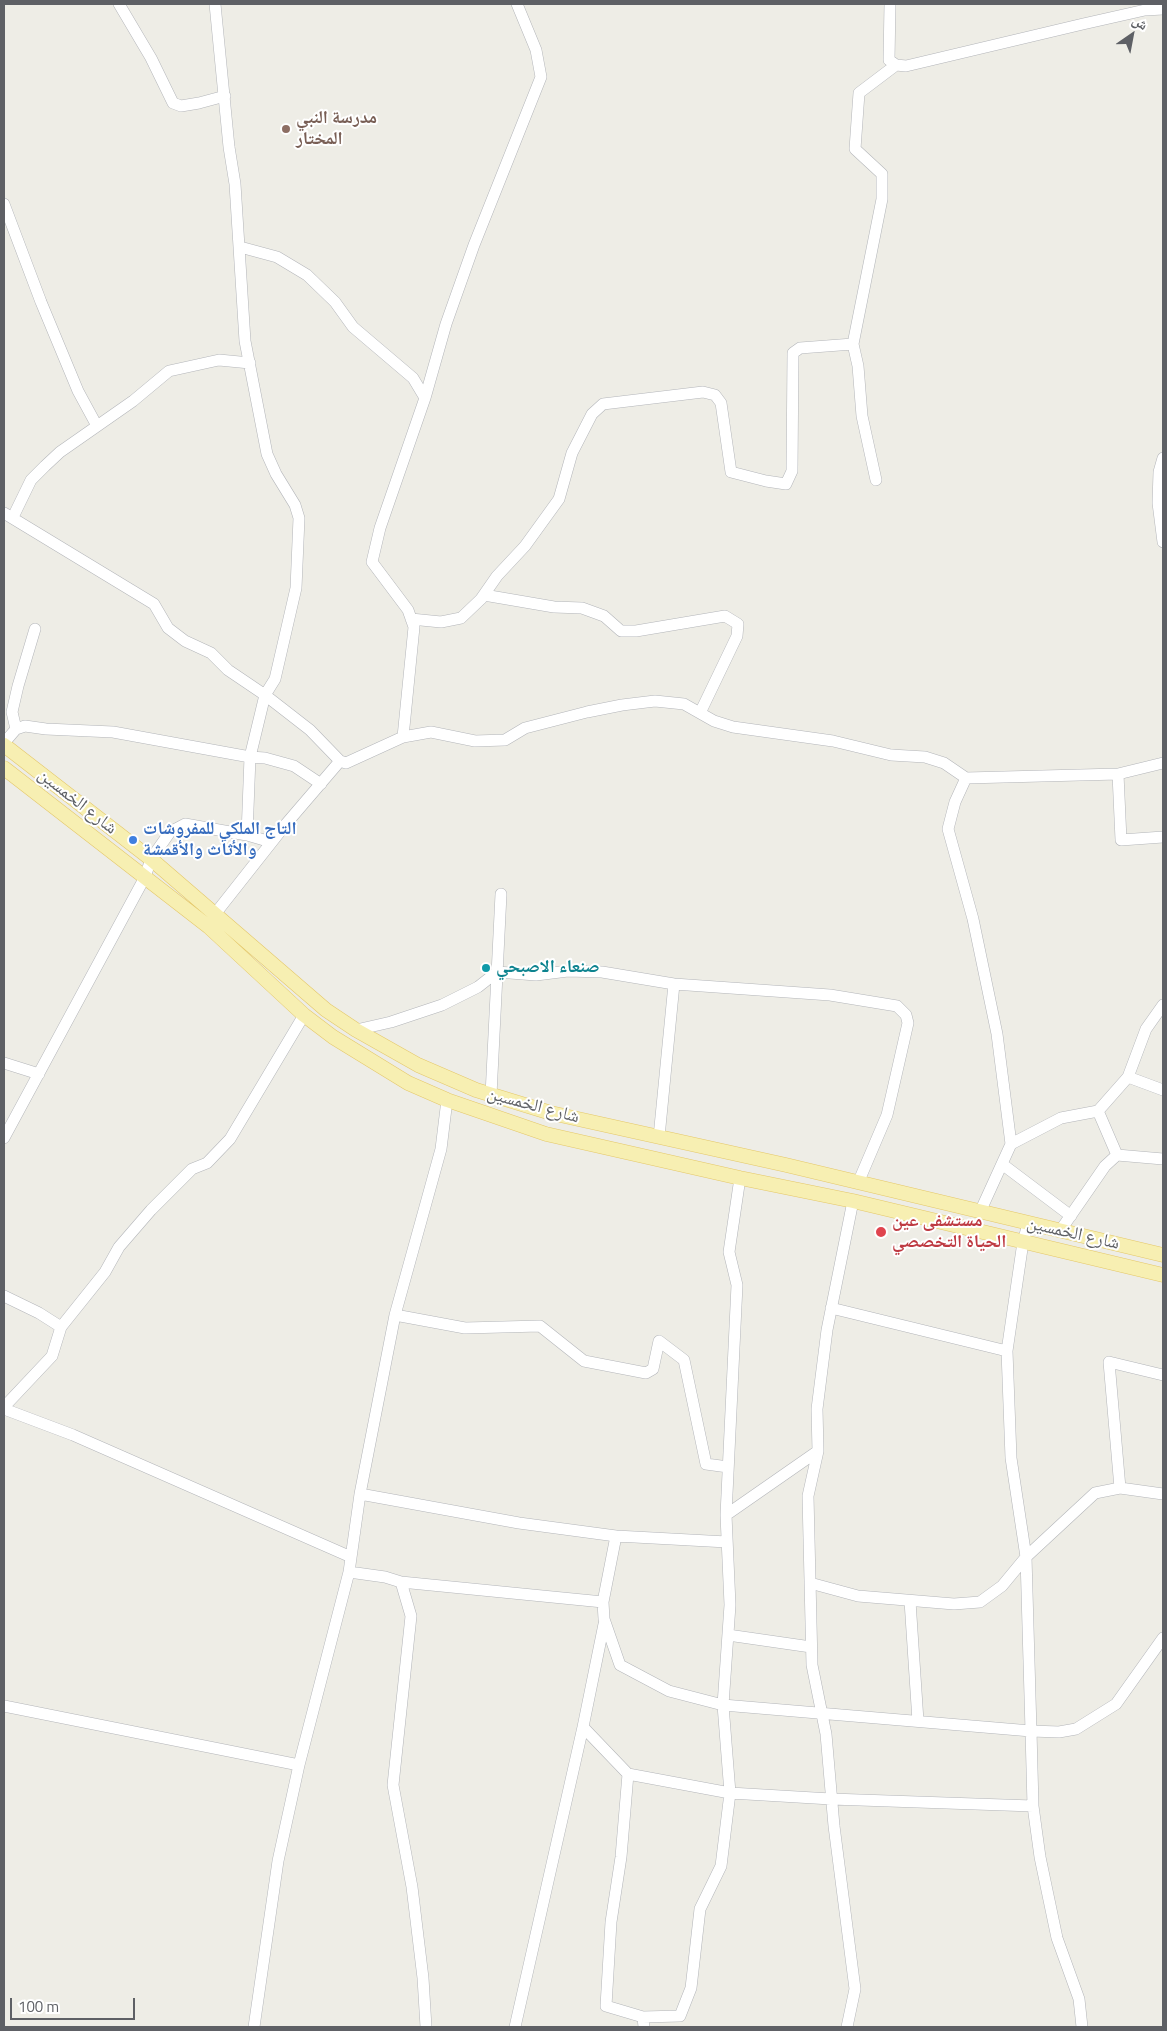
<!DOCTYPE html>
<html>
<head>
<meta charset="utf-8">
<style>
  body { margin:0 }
  #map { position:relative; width:1167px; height:2031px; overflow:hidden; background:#eeede6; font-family:"Titillium Web","Noto Naskh Arabic",sans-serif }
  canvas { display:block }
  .frame { position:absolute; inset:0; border:5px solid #5e6065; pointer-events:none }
  .north { position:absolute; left:1107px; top:10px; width:50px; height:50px; -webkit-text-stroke:4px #fff; paint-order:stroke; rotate:33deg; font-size:14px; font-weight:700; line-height:20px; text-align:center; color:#5e6065 }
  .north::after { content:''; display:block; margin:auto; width:18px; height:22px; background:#5e6065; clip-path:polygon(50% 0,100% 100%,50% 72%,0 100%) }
  .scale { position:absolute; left:10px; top:1998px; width:125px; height:22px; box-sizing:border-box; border:2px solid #5e6065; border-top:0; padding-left:6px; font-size:15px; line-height:18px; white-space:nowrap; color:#5e6065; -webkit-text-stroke:4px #fff; paint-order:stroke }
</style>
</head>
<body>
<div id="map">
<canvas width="1167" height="2031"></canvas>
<div class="frame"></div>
<div class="north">ش</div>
<div class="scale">100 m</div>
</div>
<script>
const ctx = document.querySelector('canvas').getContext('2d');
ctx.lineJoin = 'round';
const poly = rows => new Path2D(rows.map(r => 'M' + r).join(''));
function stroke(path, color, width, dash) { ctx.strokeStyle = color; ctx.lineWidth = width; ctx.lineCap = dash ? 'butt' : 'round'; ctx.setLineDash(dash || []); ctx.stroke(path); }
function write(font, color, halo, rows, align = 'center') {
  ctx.font = font + ' "Titillium Web","Noto Naskh Arabic",sans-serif'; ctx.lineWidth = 4; ctx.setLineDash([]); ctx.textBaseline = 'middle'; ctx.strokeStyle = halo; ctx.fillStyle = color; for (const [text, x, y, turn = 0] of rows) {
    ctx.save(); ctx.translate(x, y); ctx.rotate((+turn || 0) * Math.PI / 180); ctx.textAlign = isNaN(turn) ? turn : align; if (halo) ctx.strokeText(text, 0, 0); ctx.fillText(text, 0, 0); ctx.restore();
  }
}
const minor = poly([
  [119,4,151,58,173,103,181,106,199,103,225,96],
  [215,4,229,147,235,184,245,341,267,454,276,474,295,505,299,518,296,588,275,679,265,695,250,757,247,835],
  [890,4,889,60,896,65,906,66,1083,24,1145,10,1163,9],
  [4,204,41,302,78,391,97,426],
  [240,247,277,257,307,275,335,302,353,327,413,378,425,398,380,528,372,562,408,610,414,627,403,737],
  [425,398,446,324,474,245,541,77,536,50,517,4],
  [1163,458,1159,472,1158,503,1163,542],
  [876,480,862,416,858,366,853,344,882,199,882,174,855,149,859,93,896,65],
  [4,513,154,604,168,628,185,641,211,653,228,670,265,695,310,730,340,761,346,763,403,737,431,732,475,741,505,740,525,728,587,712,622,705,655,701,684,704,714,721,733,727,833,741,891,755,925,757,944,763,966,778],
  [13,517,31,480,45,466,60,452,133,401,169,371,219,360,250,363],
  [484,595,554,607,582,608,604,616,621,631,636,631,725,616,738,624,737,636,700,713],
  [411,619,441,622,461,618,481,599,497,576,525,546,559,499,572,453,592,414,603,404,703,392,715,395,721,403,731,472,766,481,786,484,792,471,793,353,800,348,853,344],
  [16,729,12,712,18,686,35,629],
  [4,743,16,729,25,726,46,729,113,732,250,757,265,758,294,766,321,784],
  [1163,763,1118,774,1121,840,1163,837],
  [215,914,286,824,340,761],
  [356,1030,391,1022,442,1005,478,987,497,972,536,975,568,971,602,972,674,984,830,995,897,1006,906,1015,908,1023,887,1115,858,1183],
  [4,1063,39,1074],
  [1128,1077,1163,1090],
  [491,1095,501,894],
  [447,1100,441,1149,395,1315,465,1328,540,1326,584,1361,646,1373,653,1369,659,1341,684,1360,706,1464,728,1467],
  [1098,1111,1117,1155],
  [659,1137,674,984],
  [4,1138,145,877,151,859,170,832,185,824,247,835,271,842],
  [1011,1144,997,1034,973,919,948,829,955,802,966,778,1118,774],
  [1002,1164,1071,1216],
  [980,1212,1011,1144,1061,1118,1098,1111,1128,1077,1146,1029,1163,1005],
  [1028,1224,1023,1242,1007,1351,1011,1458,1026,1557,1031,1731,1059,1732,1076,1729,1116,1704,1163,1638],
  [1060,1231,1105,1166,1117,1155,1163,1159],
  [4,1296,39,1313,61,1327,105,1272,119,1247,151,1210,192,1169,207,1163,230,1139,304,1015],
  [831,1308,1007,1351],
  [4,1407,52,1356,61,1327],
  [4,1409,73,1435,351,1557],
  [1120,1488,1109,1362,1163,1375],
  [360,1494,395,1315],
  [726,1515,737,1285,729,1252,740,1178],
  [616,1536,727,1542],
  [349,1572,360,1494,519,1523,616,1536,603,1602,604,1619,620,1665,669,1691,723,1705,730,1605,726,1515,818,1451],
  [401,1582,603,1602],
  [810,1583,858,1596,954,1604,980,1602,1002,1586,1026,1557,1095,1493,1120,1488,1163,1494],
  [910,1601,918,1721],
  [728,1635,811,1647],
  [4,1706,299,1765],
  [583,1727,628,1774,621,1857,611,1922,606,2006,643,2017],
  [628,1774,730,1793,723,1705,1031,1731,1033,1806,1040,1857,1057,1938,1079,1999,1082,2027],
  [254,2027,278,1861,299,1765,349,1572,385,1577,401,1582,411,1616,393,1785,412,1887,423,1978,426,2027],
  [515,2027,583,1727,604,1624],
  [644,2027,643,2017,680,2016,691,1988,700,1909,721,1866,730,1793,831,1799,1033,1806],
  [847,2027,855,1989,834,1826,826,1734,812,1665,808,1496,818,1451,817,1409,827,1330,853,1201]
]);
const major = poly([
  [4,745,151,859,326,1010,356,1030,418,1065,476,1090,551,1113,786,1165,1163,1255],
  [4,768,209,927,304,1015,333,1037,408,1083,447,1100,546,1134,740,1178,853,1201,1163,1275]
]);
const markers = [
  [286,129,5,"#8d6e63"],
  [133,840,5,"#3f7fe0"],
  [486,968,5,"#0f9aa8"],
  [881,1232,6,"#e0444e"]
];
const educationNames = [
  ["مدرسة النبي",296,119],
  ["المختار",296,140]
];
const streetNames = [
  ["شارع الخمسين",77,802,38],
  ["شارع الخمسين",533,1106,15],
  ["شارع الخمسين",1073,1234,13]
];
const shopNames = [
  ["التاج الملكي للمفروشات",143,830],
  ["والأثاث والأقمشة",143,851]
];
const cultureNames = [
  ["صنعاء الاصبحي",496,968]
];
const healthNames = [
  ["مستشفى عين",892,1222],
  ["الحياة التخصصي",892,1243]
];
stroke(minor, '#b3b5b9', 12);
stroke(major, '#e4c769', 15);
stroke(minor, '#fff', 11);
stroke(major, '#f7efb2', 14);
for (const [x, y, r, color] of markers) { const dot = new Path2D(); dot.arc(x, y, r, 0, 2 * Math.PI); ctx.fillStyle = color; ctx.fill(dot); stroke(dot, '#fff', 2); }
write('bold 18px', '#785e54', '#fff', educationNames, 'left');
write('18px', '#5e6065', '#fff', streetNames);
write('bold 18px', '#366cbe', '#fff', shopNames, 'left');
write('bold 18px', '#0d838f', '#fff', cultureNames, 'left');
write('bold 18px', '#be3a42', '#fff', healthNames, 'left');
</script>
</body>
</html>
